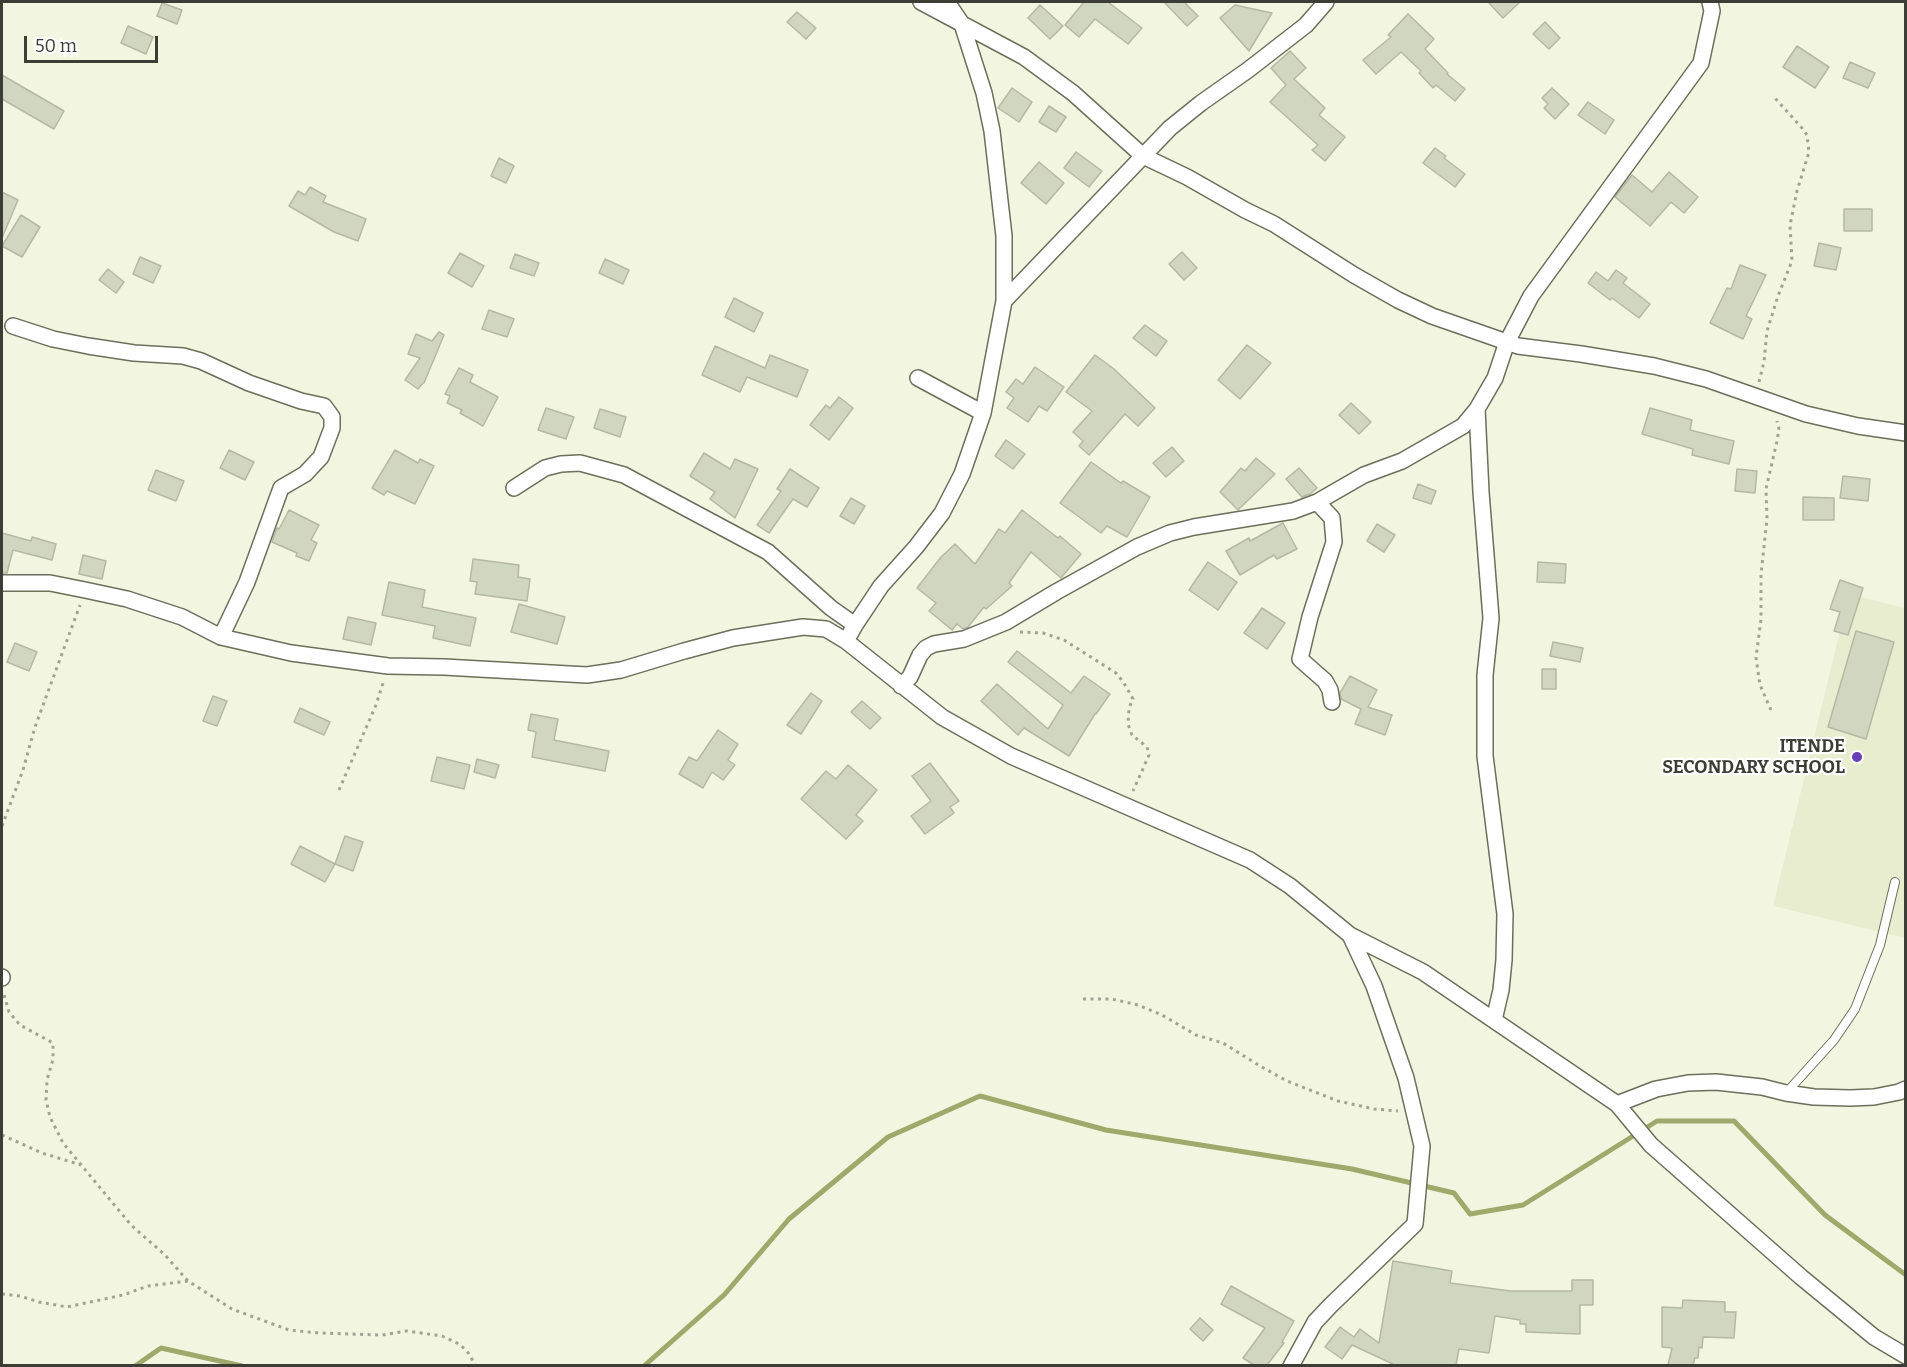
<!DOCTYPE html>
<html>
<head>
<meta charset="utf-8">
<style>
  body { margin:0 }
  #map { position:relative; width:1907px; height:1367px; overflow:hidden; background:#f2f6e0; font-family:Bitter,serif }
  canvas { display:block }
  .frame { position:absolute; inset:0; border:3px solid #3c3e35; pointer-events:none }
  .scale { position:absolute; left:24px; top:36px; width:134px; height:27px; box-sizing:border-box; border:3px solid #3c3e35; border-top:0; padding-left:8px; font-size:18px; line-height:21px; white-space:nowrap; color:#3c3e35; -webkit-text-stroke:4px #fff; paint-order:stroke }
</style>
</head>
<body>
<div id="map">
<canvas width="1907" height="1367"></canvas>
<div class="frame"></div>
<div class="scale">50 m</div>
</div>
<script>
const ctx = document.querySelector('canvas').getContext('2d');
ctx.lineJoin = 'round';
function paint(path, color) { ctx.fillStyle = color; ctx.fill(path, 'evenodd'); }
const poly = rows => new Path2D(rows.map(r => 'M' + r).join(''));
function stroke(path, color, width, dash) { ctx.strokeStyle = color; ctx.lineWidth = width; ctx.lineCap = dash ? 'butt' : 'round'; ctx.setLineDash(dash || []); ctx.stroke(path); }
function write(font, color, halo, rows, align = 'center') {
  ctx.font = font + ' Bitter,serif'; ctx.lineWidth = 4.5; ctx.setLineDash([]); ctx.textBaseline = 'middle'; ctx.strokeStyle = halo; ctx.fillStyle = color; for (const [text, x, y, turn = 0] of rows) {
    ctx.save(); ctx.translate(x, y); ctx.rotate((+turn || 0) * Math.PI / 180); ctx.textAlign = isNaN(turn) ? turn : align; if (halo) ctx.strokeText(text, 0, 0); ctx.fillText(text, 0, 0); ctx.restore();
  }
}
const built = poly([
  [1849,594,1905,608,1905,938,1773,906]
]);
const stream = poly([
  [135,1366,161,1348,242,1366],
  [644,1366,724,1295,789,1219,888,1137,980,1096,1106,1130,1352,1169,1454,1193,1470,1214,1523,1205,1657,1121,1734,1121,1825,1215,1906,1275]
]);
const building = poly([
  [1084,2,1108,2,1142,28,1128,44,1095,19,1079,37,1065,25,1084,2],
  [1164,2,1184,2,1198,16,1187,26,1164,2],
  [1488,2,1520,2,1503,18,1488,2],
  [162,3,182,10,177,24,157,16,162,3],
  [1040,5,1063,26,1050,39,1028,18,1040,5],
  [1235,5,1272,13,1249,51,1220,18,1235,5],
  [797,12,816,28,806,39,787,22,797,12],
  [1408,14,1434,39,1425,49,1448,73,1447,74,1465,89,1455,101,1436,85,1433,88,1419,73,1421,71,1401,52,1376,74,1363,60,1391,37,1388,35,1408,14],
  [1545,22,1560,38,1549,49,1533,34,1545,22],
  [128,26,153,37,146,54,121,43,128,26],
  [1797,46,1829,67,1815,88,1783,67,1797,46],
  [1290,51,1306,68,1294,79,1325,108,1319,115,1345,137,1325,161,1312,150,1318,145,1270,102,1286,85,1271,68,1290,51],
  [1850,62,1875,73,1868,88,1843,78,1850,62],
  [2,75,64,111,54,129,2,99,2,75],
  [1012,88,1032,102,1019,122,998,108,1012,88],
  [1552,88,1569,104,1555,119,1544,108,1548,104,1542,98,1552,88],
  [1588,102,1614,120,1605,134,1578,115,1588,102],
  [1049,106,1066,117,1056,132,1039,122,1049,106],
  [1435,148,1446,156,1444,158,1465,174,1455,187,1423,163,1435,148],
  [1076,152,1102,171,1089,187,1064,168,1076,152],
  [499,158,514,166,506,183,491,176,499,158],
  [1039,162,1064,183,1046,204,1021,183,1039,162],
  [1669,172,1698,197,1684,213,1671,202,1650,226,1615,197,1632,175,1652,192,1669,172],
  [310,187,326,196,323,202,366,219,358,241,334,232,289,206,298,191,305,195,310,187],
  [2,192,18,200,2,238,2,192],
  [1844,209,1872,209,1872,231,1844,231,1844,209],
  [21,215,40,227,22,257,2,246,21,215],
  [1819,243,1841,248,1836,270,1814,266,1819,243],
  [1182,252,1197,268,1184,280,1169,264,1182,252],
  [460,253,484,266,472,287,448,273,460,253],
  [515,254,539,263,534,276,510,268,515,254],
  [140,257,161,266,153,283,133,274,140,257],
  [605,259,629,270,623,284,599,273,605,259],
  [1740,265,1766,275,1746,316,1752,319,1743,339,1710,323,1727,288,1731,289,1740,265],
  [108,269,124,282,116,293,99,280,108,269],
  [1616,270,1627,278,1623,283,1650,304,1639,318,1612,298,1610,300,1588,283,1596,272,1608,281,1616,270],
  [734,298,763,313,754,332,725,317,734,298],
  [489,310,514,319,507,337,482,329,489,310],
  [1145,325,1167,341,1156,356,1133,338,1145,325],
  [439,332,444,335,424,383,423,383,418,389,405,380,420,358,408,354,416,334,432,341,439,332],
  [1247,345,1271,363,1240,399,1218,380,1247,345],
  [715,346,765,368,770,355,808,370,797,397,747,377,740,392,702,375,715,346],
  [1095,355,1114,369,1155,408,1138,426,1125,414,1089,455,1079,446,1083,441,1073,432,1092,411,1066,392,1095,355],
  [1035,367,1064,387,1047,411,1039,406,1028,422,1007,408,1014,398,1006,392,1016,379,1023,384,1035,367],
  [459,368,473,375,470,382,498,397,483,426,460,413,462,410,447,403,450,396,445,394,459,368],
  [839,397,853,408,829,440,810,425,826,405,830,408,839,397],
  [1351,403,1371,422,1359,434,1339,415,1351,403],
  [546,408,574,417,566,439,538,430,546,408],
  [1650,408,1692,420,1690,430,1734,441,1729,464,1692,455,1693,449,1642,434,1650,408],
  [600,409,626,417,620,437,594,428,600,409],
  [1006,440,1025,454,1013,469,995,456,1006,440],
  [1172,447,1184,461,1166,477,1153,463,1172,447],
  [229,450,254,462,245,480,220,468,229,450],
  [395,450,418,463,420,459,434,466,415,504,387,491,384,495,372,488,395,450],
  [704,453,730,469,735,459,758,469,735,518,710,499,715,492,690,476,704,453],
  [1256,458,1275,474,1238,510,1220,492,1241,468,1245,471,1256,458],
  [1091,462,1121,483,1123,481,1150,497,1127,537,1107,526,1101,533,1060,503,1091,462],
  [1299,468,1317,488,1310,494,1302,497,1286,479,1299,468],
  [790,469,819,488,807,507,793,499,769,533,757,525,781,491,777,489,790,469],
  [1737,469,1757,471,1755,493,1735,491,1737,469],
  [156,470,184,481,176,501,148,490,156,470],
  [1843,476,1870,479,1868,501,1840,498,1843,476],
  [1418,484,1436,491,1431,504,1413,498,1418,484],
  [1803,497,1834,498,1834,520,1803,520,1803,497],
  [851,498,865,506,854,524,840,516,851,498],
  [289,510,319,525,311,540,317,543,309,561,296,556,297,553,272,542,277,528,279,529,289,510],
  [1022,510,1058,538,1060,536,1081,554,1061,578,1031,552,1009,583,1012,586,986,609,984,607,968,627,963,629,957,624,952,630,929,611,936,603,917,588,941,557,955,544,975,564,999,529,1005,533,1022,510],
  [1283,523,1297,549,1277,559,1274,555,1240,575,1226,551,1249,538,1250,541,1283,523],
  [1377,524,1395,535,1384,552,1367,541,1377,524],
  [2,533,31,541,32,537,56,544,52,560,13,550,7,573,2,573,2,533],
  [83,555,106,561,102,579,79,574,83,555],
  [473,559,519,565,518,577,530,579,527,601,475,594,477,582,470,581,473,559],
  [1208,562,1237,582,1218,610,1189,590,1208,562],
  [1538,562,1566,564,1565,583,1537,582,1538,562],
  [1840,580,1863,588,1848,635,1834,631,1840,612,1830,609,1840,580],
  [389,582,425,590,422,607,476,618,470,646,433,638,435,626,382,615,389,582],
  [519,604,565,617,557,644,511,632,519,604],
  [1262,608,1285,623,1267,649,1244,633,1262,608],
  [348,617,376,623,371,645,343,639,348,617],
  [1856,631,1894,642,1866,739,1828,727,1856,631],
  [1553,642,1583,648,1580,662,1550,656,1553,642],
  [15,643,37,652,29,671,7,662,15,643],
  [1017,651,1071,693,1084,676,1110,694,1096,714,1095,714,1069,756,1024,728,1018,735,981,701,997,684,1048,729,1063,705,1008,662,1017,651],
  [1542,669,1556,669,1556,689,1542,689,1542,669],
  [1350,676,1377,690,1368,707,1392,715,1385,735,1355,724,1361,709,1341,699,1340,693,1350,676],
  [811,693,822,701,801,734,787,725,811,693],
  [213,696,227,701,217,726,203,721,213,696],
  [862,701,881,718,870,729,851,712,862,701],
  [300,708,330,722,324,735,294,722,300,708],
  [531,714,558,719,554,740,609,751,605,771,532,757,536,732,528,730,531,714],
  [718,730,738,744,728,760,735,765,723,780,712,772,703,788,679,774,689,757,697,761,718,730],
  [437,757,470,765,464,789,431,781,437,757],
  [477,759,499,765,495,778,474,772,477,759],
  [930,763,959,801,950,807,954,813,925,834,911,816,931,801,912,776,930,763],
  [848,765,877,790,856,815,863,821,846,839,801,799,826,771,836,779,848,765],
  [345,836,363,842,353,871,335,864,345,836],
  [300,846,335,864,325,882,291,864,300,846],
  [1393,1261,1452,1271,1450,1283,1511,1291,1572,1291,1572,1280,1593,1280,1593,1305,1580,1305,1580,1334,1526,1332,1526,1324,1520,1324,1520,1320,1495,1316,1489,1353,1459,1349,1456,1365,1395,1365,1352,1345,1342,1359,1325,1347,1340,1327,1354,1337,1360,1329,1379,1343,1393,1261],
  [1231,1286,1294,1321,1282,1342,1284,1343,1267,1365,1254,1365,1243,1358,1265,1328,1221,1304,1231,1286],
  [1683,1300,1725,1302,1725,1312,1736,1312,1734,1338,1703,1337,1702,1348,1699,1347,1698,1358,1695,1358,1693,1365,1668,1365,1672,1348,1662,1347,1662,1307,1682,1308,1683,1300],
  [1200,1318,1213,1330,1203,1341,1190,1329,1200,1318]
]);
const path = poly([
  [1759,382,1764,362,1767,331,1778,296,1792,261,1790,225,1797,191,1809,152,1807,135,1802,128,1774,97],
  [1020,632,1043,633,1064,640,1116,673,1124,683,1133,699,1129,708,1128,724,1132,735,1147,747,1149,755,1133,791],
  [1771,710,1760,685,1756,658,1761,619,1761,574,1767,519,1766,489,1777,441,1779,429,1777,421],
  [339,790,376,705,384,680],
  [2,826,23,770,35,727,80,605],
  [4,995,9,1012,20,1025,53,1043,53,1059,47,1080,46,1100,50,1117,63,1143,131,1225,165,1255,188,1281,232,1309,289,1330,319,1333,382,1335,407,1331,442,1336,459,1344,467,1351,476,1366],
  [1083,999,1112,999,1138,1005,1162,1015,1196,1035,1223,1043,1260,1066,1287,1081,1315,1092,1338,1101,1374,1109,1398,1111],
  [2,1135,42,1153,81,1165],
  [2,1294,20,1296,39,1302,67,1307,123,1295,148,1286,188,1281]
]);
const lane = poly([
  [1787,1092,1834,1040,1855,1009,1880,945,1895,882]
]);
const street = poly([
  [921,2,1024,57,1073,93,1143,156,1187,177,1245,210,1274,224,1354,275,1398,300,1432,316,1518,346,1581,354,1654,366,1706,379,1806,414,1858,426,1906,433],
  [1004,301,1170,128,1201,103,1248,70,1306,25,1326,2],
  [13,326,53,339,88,346,134,353,183,356,201,361,249,383,301,401,324,406,332,417,332,428,321,457,305,474,281,488,247,582,221,637],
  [918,378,983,413],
  [1477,409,1481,492,1491,618,1485,675,1485,756,1505,914,1504,960,1501,990,1494,1020],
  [514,488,545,468,561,464,580,463,624,475,768,552,831,608,855,625],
  [1317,502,1332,518,1334,542,1310,617,1300,659,1325,681,1330,690,1332,702],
  [2,583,50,583,85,590,127,599,182,617,221,637,291,653,388,666,444,667,587,675,621,670,684,651,733,638,803,627,826,629,846,641,942,717,1011,756,1250,860,1290,886,1350,935,1374,986,1406,1078,1422,1146,1415,1224,1330,1306,1315,1322,1291,1366],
  [846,641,855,625,881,586,916,547,942,513,962,474,983,413,1004,301,1004,236,992,131,984,93,962,24,947,2],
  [901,686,910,677,920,655,926,648,934,644,964,639,1006,622,1056,592,1137,547,1170,533,1194,527,1293,511,1317,502,1364,475,1402,461,1463,426,1477,409,1495,378,1507,342,1531,296,1701,63,1712,11,1710,2],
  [1350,935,1423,972,1617,1104,1651,1145,1801,1277,1874,1337,1906,1356],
  [2,977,2,978],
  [1617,1104,1656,1089,1688,1083,1716,1082,1762,1087,1786,1093,1814,1097,1850,1098,1874,1097,1899,1092,1906,1089]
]);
const markers = [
  [1857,757,6,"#693db4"]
];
const poiNames = [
  ["ITENDE",1845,747],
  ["SECONDARY SCHOOL",1845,768]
];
paint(built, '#e8edcf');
stroke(stream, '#9fa96b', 5);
paint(building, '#d1d6c0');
stroke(building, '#b5b9a4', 1.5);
stroke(lane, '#6b6f5b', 10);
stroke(street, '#6b6f5b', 18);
stroke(path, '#a0a393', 3, [3, 4.5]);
stroke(lane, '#fff', 8);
stroke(street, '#fff', 15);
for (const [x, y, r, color] of markers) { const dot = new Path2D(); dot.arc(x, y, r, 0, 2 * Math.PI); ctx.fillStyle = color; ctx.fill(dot); stroke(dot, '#fff', 2); }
write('bold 18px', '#3c3e35', '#fff', poiNames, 'right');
</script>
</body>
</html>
